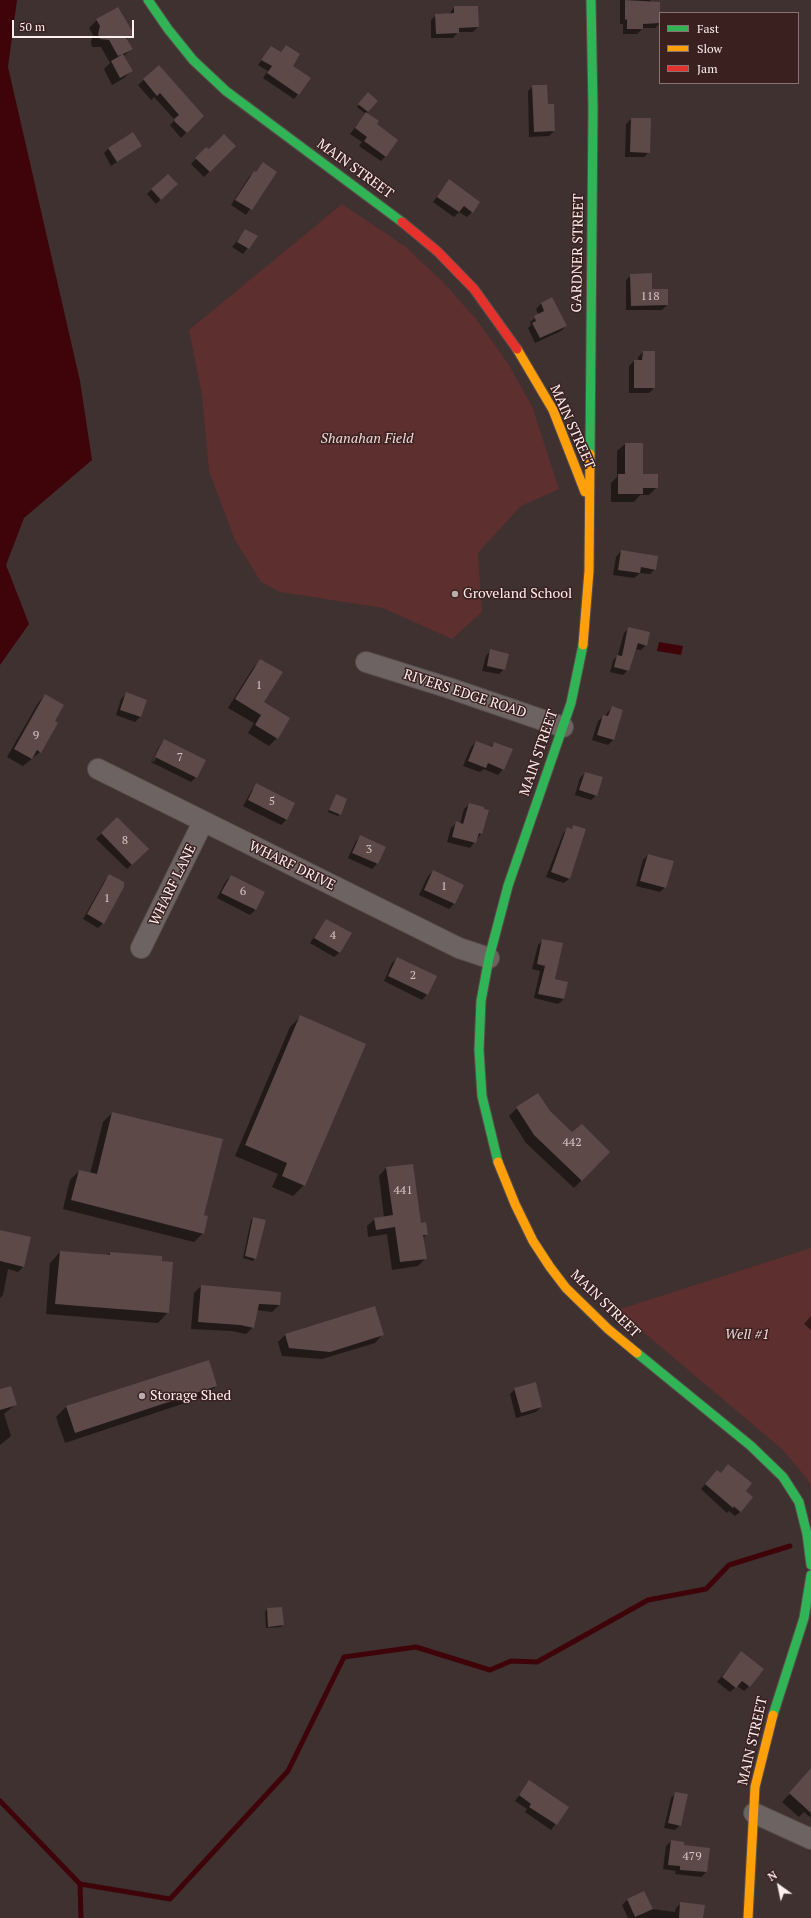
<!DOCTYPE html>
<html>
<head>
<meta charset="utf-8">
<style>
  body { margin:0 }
  #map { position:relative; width:811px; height:1918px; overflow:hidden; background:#3e3130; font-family:"PT Serif",serif }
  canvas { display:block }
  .legend { position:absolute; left:659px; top:12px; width:140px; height:72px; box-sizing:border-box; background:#3a2120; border:1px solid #887372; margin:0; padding:5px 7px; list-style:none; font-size:12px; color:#fdefee }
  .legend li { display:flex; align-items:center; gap:8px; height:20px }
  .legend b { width:20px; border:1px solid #887372 }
  .north { position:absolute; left:759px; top:1866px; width:40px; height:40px; -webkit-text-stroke:3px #3a2120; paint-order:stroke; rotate:327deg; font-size:11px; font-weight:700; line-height:16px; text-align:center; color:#fdefee }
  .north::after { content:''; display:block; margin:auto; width:14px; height:18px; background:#fdefee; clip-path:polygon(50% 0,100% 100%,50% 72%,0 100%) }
  .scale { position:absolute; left:12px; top:20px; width:122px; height:18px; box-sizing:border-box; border:2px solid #fdefee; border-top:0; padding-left:5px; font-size:12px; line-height:14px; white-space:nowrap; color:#fdefee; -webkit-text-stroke:3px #3a2120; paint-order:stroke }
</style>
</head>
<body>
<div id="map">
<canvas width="811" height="1918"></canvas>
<ul class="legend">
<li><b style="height:5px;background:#30b455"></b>Fast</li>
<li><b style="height:5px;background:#ff9f0a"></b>Slow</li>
<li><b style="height:5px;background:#e5322d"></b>Jam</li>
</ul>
<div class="north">N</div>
<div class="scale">50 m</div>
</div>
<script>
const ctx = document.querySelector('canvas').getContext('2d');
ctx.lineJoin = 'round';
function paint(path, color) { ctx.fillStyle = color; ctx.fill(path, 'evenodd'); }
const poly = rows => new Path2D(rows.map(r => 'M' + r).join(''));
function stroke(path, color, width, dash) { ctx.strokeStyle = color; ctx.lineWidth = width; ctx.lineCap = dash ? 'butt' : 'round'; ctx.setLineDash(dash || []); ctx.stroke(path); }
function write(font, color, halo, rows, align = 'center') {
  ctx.font = font + ' "PT Serif",serif'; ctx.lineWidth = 3; ctx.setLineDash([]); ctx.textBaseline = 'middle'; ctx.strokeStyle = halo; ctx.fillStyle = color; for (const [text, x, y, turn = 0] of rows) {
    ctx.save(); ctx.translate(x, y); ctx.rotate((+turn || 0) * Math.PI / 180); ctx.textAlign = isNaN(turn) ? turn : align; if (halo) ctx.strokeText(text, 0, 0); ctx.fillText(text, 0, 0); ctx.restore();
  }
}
const green = poly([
  [342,204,406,247,443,282,477,320,507,362,532,406,559,489,521,506,478,553,482,612,452,639,383,608,280,592,261,582,235,540,209,471,202,395,189,330],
  [811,1248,811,1487,808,1480,783,1450,617,1310]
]);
const water = poly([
  [0,0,17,0,8,67,80,381,92,460,24,518,6,565,29,624,0,665],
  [659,642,683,646,681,655,657,651]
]);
const shadow = poly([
  [620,0,650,0,660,23,655,28,643,28,637,34,623,34,623,24,620,24],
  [454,7,478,27,473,32,458,32,453,38,431,38,431,20,436,15,449,15],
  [97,20,132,34,126,40,131,49,124,56,132,70,124,78,112,85,104,69,110,63,101,47,92,47,91,42,93,35,89,28],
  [286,46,298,94,294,99,263,78,268,71,258,65,271,47,280,53],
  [159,66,202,116,181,138,170,125,175,120,154,97,151,100,138,85],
  [533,86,547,105,554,131,549,136,529,137,528,91],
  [366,96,368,112,366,114,376,125,386,156,381,161,359,146,362,142,350,134,366,114,357,107],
  [631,119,649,152,644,157,625,157,626,124],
  [141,146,111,166,104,153,109,148],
  [235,146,204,177,191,164,206,148,209,150],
  [263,164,276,172,246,215,231,205,249,177,254,172,255,173],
  [449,181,472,212,467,217,459,212,454,217,433,202],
  [152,189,172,189,156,204,147,194],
  [246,230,256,237,243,254,232,247],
  [631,275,667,305,662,310,626,310,626,280],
  [552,299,566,326,561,331,535,343,528,328,531,325,530,322,539,315,536,309,541,304],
  [643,352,654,388,649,393,629,393,629,366,634,361,638,361,638,357],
  [625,444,642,475,657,487,649,495,640,495,634,502,611,502,611,483,617,477,617,451],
  [621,551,655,569,650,574,640,573,634,578,613,575,616,557],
  [629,628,646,645,641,650,635,649,628,670,623,675,610,672,613,661,618,655,624,633],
  [491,650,504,669,499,674,482,671,486,656],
  [261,660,263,703,277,738,269,746,248,733,254,723,228,708,253,668],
  [126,694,146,701,140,717,135,722,116,715,121,699],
  [45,695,40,752,23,766,7,757,38,703],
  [612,707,622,711,613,740,608,745,592,740,598,721,604,716,605,716],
  [164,741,196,777,191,782,151,762,159,746],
  [160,745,162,745,154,762,152,761],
  [476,742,490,747,494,743,503,769,498,775,484,769,480,772,463,766,471,747],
  [585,773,596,795,591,800,575,795,580,778],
  [257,785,294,804,286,820,281,825,243,806,252,790],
  [336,795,340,814,338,816,328,812],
  [470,804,481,834,470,848,447,842,451,828,456,823,460,824,464,809],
  [117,818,147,849,127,869,96,839],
  [574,826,570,878,564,883,546,877,563,834,568,828,571,829],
  [361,836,385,847,377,864,372,869,348,858,356,841],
  [648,855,665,887,660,892,636,886,643,860],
  [433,871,454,904,449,909,419,895,428,876],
  [110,875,103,923,98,928,83,919,105,880],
  [231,876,263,893,255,910,250,915,217,898,226,881],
  [326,920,340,952,334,957,310,943],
  [543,940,554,980,564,999,558,1004,534,998,540,971,532,969,538,945],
  [397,958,427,994,422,1000,384,981,392,963],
  [301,1016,304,1185,293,1196,272,1187,278,1174,235,1156,290,1027],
  [517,1108,549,1111,572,1133,609,1152,574,1188,526,1143,509,1116],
  [112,1113,203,1216,203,1233,194,1242,63,1209,70,1180,79,1171,90,1174,103,1122],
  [386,1168,427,1234,423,1238,426,1258,418,1266,392,1270,387,1234,368,1237,367,1226,375,1219,384,1217,379,1176],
  [254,1218,255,1258,253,1261,243,1258,251,1220],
  [0,1233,23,1267,18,1272,8,1269,3,1295,0,1298],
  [60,1252,107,1256,110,1253,168,1312,158,1323,46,1314,50,1263],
  [201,1286,279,1305,272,1312,257,1310,253,1327,246,1334,232,1331,191,1329,194,1293],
  [811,1316,811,1330,804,1324],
  [285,1335,382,1335,375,1343,322,1359,282,1356,278,1342],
  [216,1386,206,1396,65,1443,56,1417,66,1407],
  [515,1389,541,1407,536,1412,516,1418,510,1394],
  [0,1390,15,1405,4,1414,11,1436,0,1445],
  [717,1471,720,1474,731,1502,730,1504,740,1512,735,1516,729,1511,727,1513,701,1489],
  [267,1609,283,1625,281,1627,266,1628,265,1612],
  [741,1653,749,1686,744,1691,737,1686,730,1692,717,1682],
  [811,1771,811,1818,804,1812,799,1817,782,1802],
  [529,1782,568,1807,551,1830,525,1812,527,1809,515,1801],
  [676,1793,680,1825,675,1830,664,1828,671,1798],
  [671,1841,683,1846,706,1872,701,1877,675,1874,676,1871,663,1869,666,1846],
  [644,1892,652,1909,675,1912,676,1908,681,1903,702,1918,628,1918,622,1905,627,1900]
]);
const stream = poly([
  [0,1801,80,1884,81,1918],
  [80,1884,170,1899,288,1771,344,1657,416,1647,490,1670,511,1661,537,1662,648,1600,706,1589,729,1565,790,1546]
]);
const building = poly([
  [625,0,660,2,660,23,643,24,643,29,627,29,627,19,625,20],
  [454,6,478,6,479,27,459,28,459,33,436,34,435,14,454,13],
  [118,7,134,34,126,38,133,49,123,54,133,71,120,78,111,61,123,54,118,56,109,40,100,39,98,34,100,26,96,19],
  [286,45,300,54,293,66,311,78,299,95,267,73,272,66,261,60,271,46,281,52],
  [159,65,204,116,187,133,175,122,174,119,179,115,160,93,157,96,143,79],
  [532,85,547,85,548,104,554,104,555,131,534,132],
  [368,92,378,101,368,112,358,104],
  [366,112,379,121,377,124,398,140,386,157,364,141,367,137,355,128],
  [631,118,651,118,650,153,630,152],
  [133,132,142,146,117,162,108,148],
  [224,134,236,146,210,172,195,158,206,147,209,149],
  [263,162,277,172,252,210,235,200,254,171,256,172],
  [168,174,178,184,161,200,151,189],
  [449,179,480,202,473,213,464,206,459,212,437,197],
  [245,229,258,236,249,249,237,242],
  [652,273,652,289,668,289,668,305,631,306,630,274],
  [552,297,567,326,540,338,532,323,536,321,534,316,544,311,541,303],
  [643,351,655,351,655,388,634,388,634,360,642,360],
  [625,443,643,443,643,474,658,474,658,488,643,488,643,494,618,494,618,474,625,474],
  [621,550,658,556,656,570,641,567,640,573,618,570],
  [628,627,650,632,647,646,638,643,629,671,614,667,617,655,622,656],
  [490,649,509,654,505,670,487,666],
  [260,659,283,672,264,702,290,718,278,739,255,725,261,715,235,699],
  [126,692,147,700,141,717,120,710],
  [45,694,64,705,55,721,58,723,41,753,37,750,32,759,14,749],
  [612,706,623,710,614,740,597,735,603,715,608,716],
  [164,739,206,760,197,778,155,757],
  [476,741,492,747,494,742,513,749,504,770,488,763,486,768,468,761],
  [585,772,603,777,597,796,579,790],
  [256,783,295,803,287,820,248,800],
  [336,794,347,799,341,815,329,810],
  [469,803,484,807,484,809,489,810,482,834,479,833,476,843,452,837,456,821,463,824],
  [117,817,149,849,132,865,101,833],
  [573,825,586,829,570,879,551,872,567,827,572,829],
  [360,835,386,847,378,864,352,853],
  [648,854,674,861,666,888,640,881],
  [433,870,464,885,455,904,424,890],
  [109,874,124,882,124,887,104,924,87,914],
  [231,875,265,892,256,910,221,893],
  [326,919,352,933,340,953,314,938],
  [542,939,563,943,555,979,568,982,564,999,538,994,545,966,537,964],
  [397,957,437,976,428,995,388,976],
  [300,1015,366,1044,305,1186,282,1176,287,1163,245,1145],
  [538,1093,550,1111,572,1132,582,1124,610,1152,582,1181,534,1135,516,1107],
  [112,1112,223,1139,204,1215,208,1216,204,1234,71,1200,79,1170,97,1174],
  [413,1164,421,1223,426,1222,428,1235,423,1235,427,1259,400,1262,395,1227,376,1230,374,1218,393,1215,386,1167],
  [253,1217,266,1220,256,1259,245,1256],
  [0,1230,31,1237,24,1267,0,1261],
  [60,1251,110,1255,110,1252,162,1256,162,1261,173,1262,169,1313,55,1304],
  [201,1285,281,1292,280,1305,259,1304,254,1328,240,1325,198,1322],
  [375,1306,384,1335,330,1352,289,1348,285,1334],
  [209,1360,217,1386,75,1433,66,1406],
  [536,1382,542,1407,521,1413,514,1388],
  [11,1386,17,1405,0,1410,0,1389],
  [728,1464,752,1483,746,1491,753,1497,741,1512,734,1506,733,1508,705,1484,717,1470,721,1473],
  [282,1607,284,1625,268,1627,267,1608],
  [741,1651,764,1669,750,1687,742,1681,736,1688,722,1677],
  [811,1768,811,1813,789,1793],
  [529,1780,569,1807,557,1825,529,1807,531,1804,519,1795],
  [675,1792,688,1794,681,1826,668,1823],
  [671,1840,684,1842,684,1845,710,1848,707,1872,680,1870,680,1866,668,1865],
  [644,1891,653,1909,635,1917,627,1899],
  [680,1902,705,1905,703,1918,679,1918]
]);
const street = poly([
  [366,662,449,688,563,727],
  [98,769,459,948,489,958],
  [141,948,203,822],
  [754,1813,811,1839]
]);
const fast = poly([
  [148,0,168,29,193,60,226,91,402,222],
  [590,454,593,109,591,0],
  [498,1162,482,1096,479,1050,481,1001,489,958,508,886,571,703,583,645],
  [637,1353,751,1446,783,1477,799,1502,807,1534,811,1565],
  [773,1715,804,1618,811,1575]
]);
const slow = poly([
  [517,349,553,410,585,492],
  [583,645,589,571,590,454],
  [498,1162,515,1204,533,1241,550,1267,566,1288,608,1329,637,1353],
  [748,1918,755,1787,773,1715]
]);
const jam = poly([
  [402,222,437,251,474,289,517,349]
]);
const markers = [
  [455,594,4,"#baacac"],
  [142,1396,4,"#baacac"]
];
const numberNames = [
  ["118",650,297],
  ["1",259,686],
  ["9",36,736],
  ["7",180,758],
  ["5",272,802],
  ["8",125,841],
  ["3",369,850],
  ["1",444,887],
  ["6",243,892],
  ["1",107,899],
  ["4",333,936],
  ["2",413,976],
  ["442",572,1143],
  ["441",403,1191],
  ["479",692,1857]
];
const streetNames = [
  ["MAIN STREET",355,169,36],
  ["GARDNER STREET",578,253,-89],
  ["MAIN STREET",572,427,66],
  ["RIVERS EDGE ROAD",465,694,18],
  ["MAIN STREET",539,753,-71],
  ["WHARF DRIVE",292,866,26],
  ["WHARF LANE",173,885,-64],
  ["MAIN STREET",605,1304,44],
  ["MAIN STREET",753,1741,-77]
];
const parkNames = [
  ["Shanahan Field",367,439],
  ["Well #1",747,1335]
];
const poiNames = [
  ["Groveland School",463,594],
  ["Storage Shed",150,1396]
];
paint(green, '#5d2f2e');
paint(water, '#3f040a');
paint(shadow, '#0007');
stroke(stream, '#3f040a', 5);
paint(building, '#5c4948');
stroke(street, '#584d4c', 22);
stroke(fast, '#584d4c', 11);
stroke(slow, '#584d4c', 11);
stroke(jam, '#584d4c', 11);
stroke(street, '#6e6363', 20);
stroke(fast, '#30b455', 9);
stroke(slow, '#ff9f0a', 9);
stroke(jam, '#e5322d', 9);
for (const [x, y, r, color] of markers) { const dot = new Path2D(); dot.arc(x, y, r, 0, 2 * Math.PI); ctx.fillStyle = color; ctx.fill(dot); stroke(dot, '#3a2120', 1.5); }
write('12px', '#d5c6c4', null, numberNames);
write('14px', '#fdefee', '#3a2120', streetNames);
write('italic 14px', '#f1dad9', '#3a2120', parkNames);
write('14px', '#fdefee', '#3a2120', poiNames, 'left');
</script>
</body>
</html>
